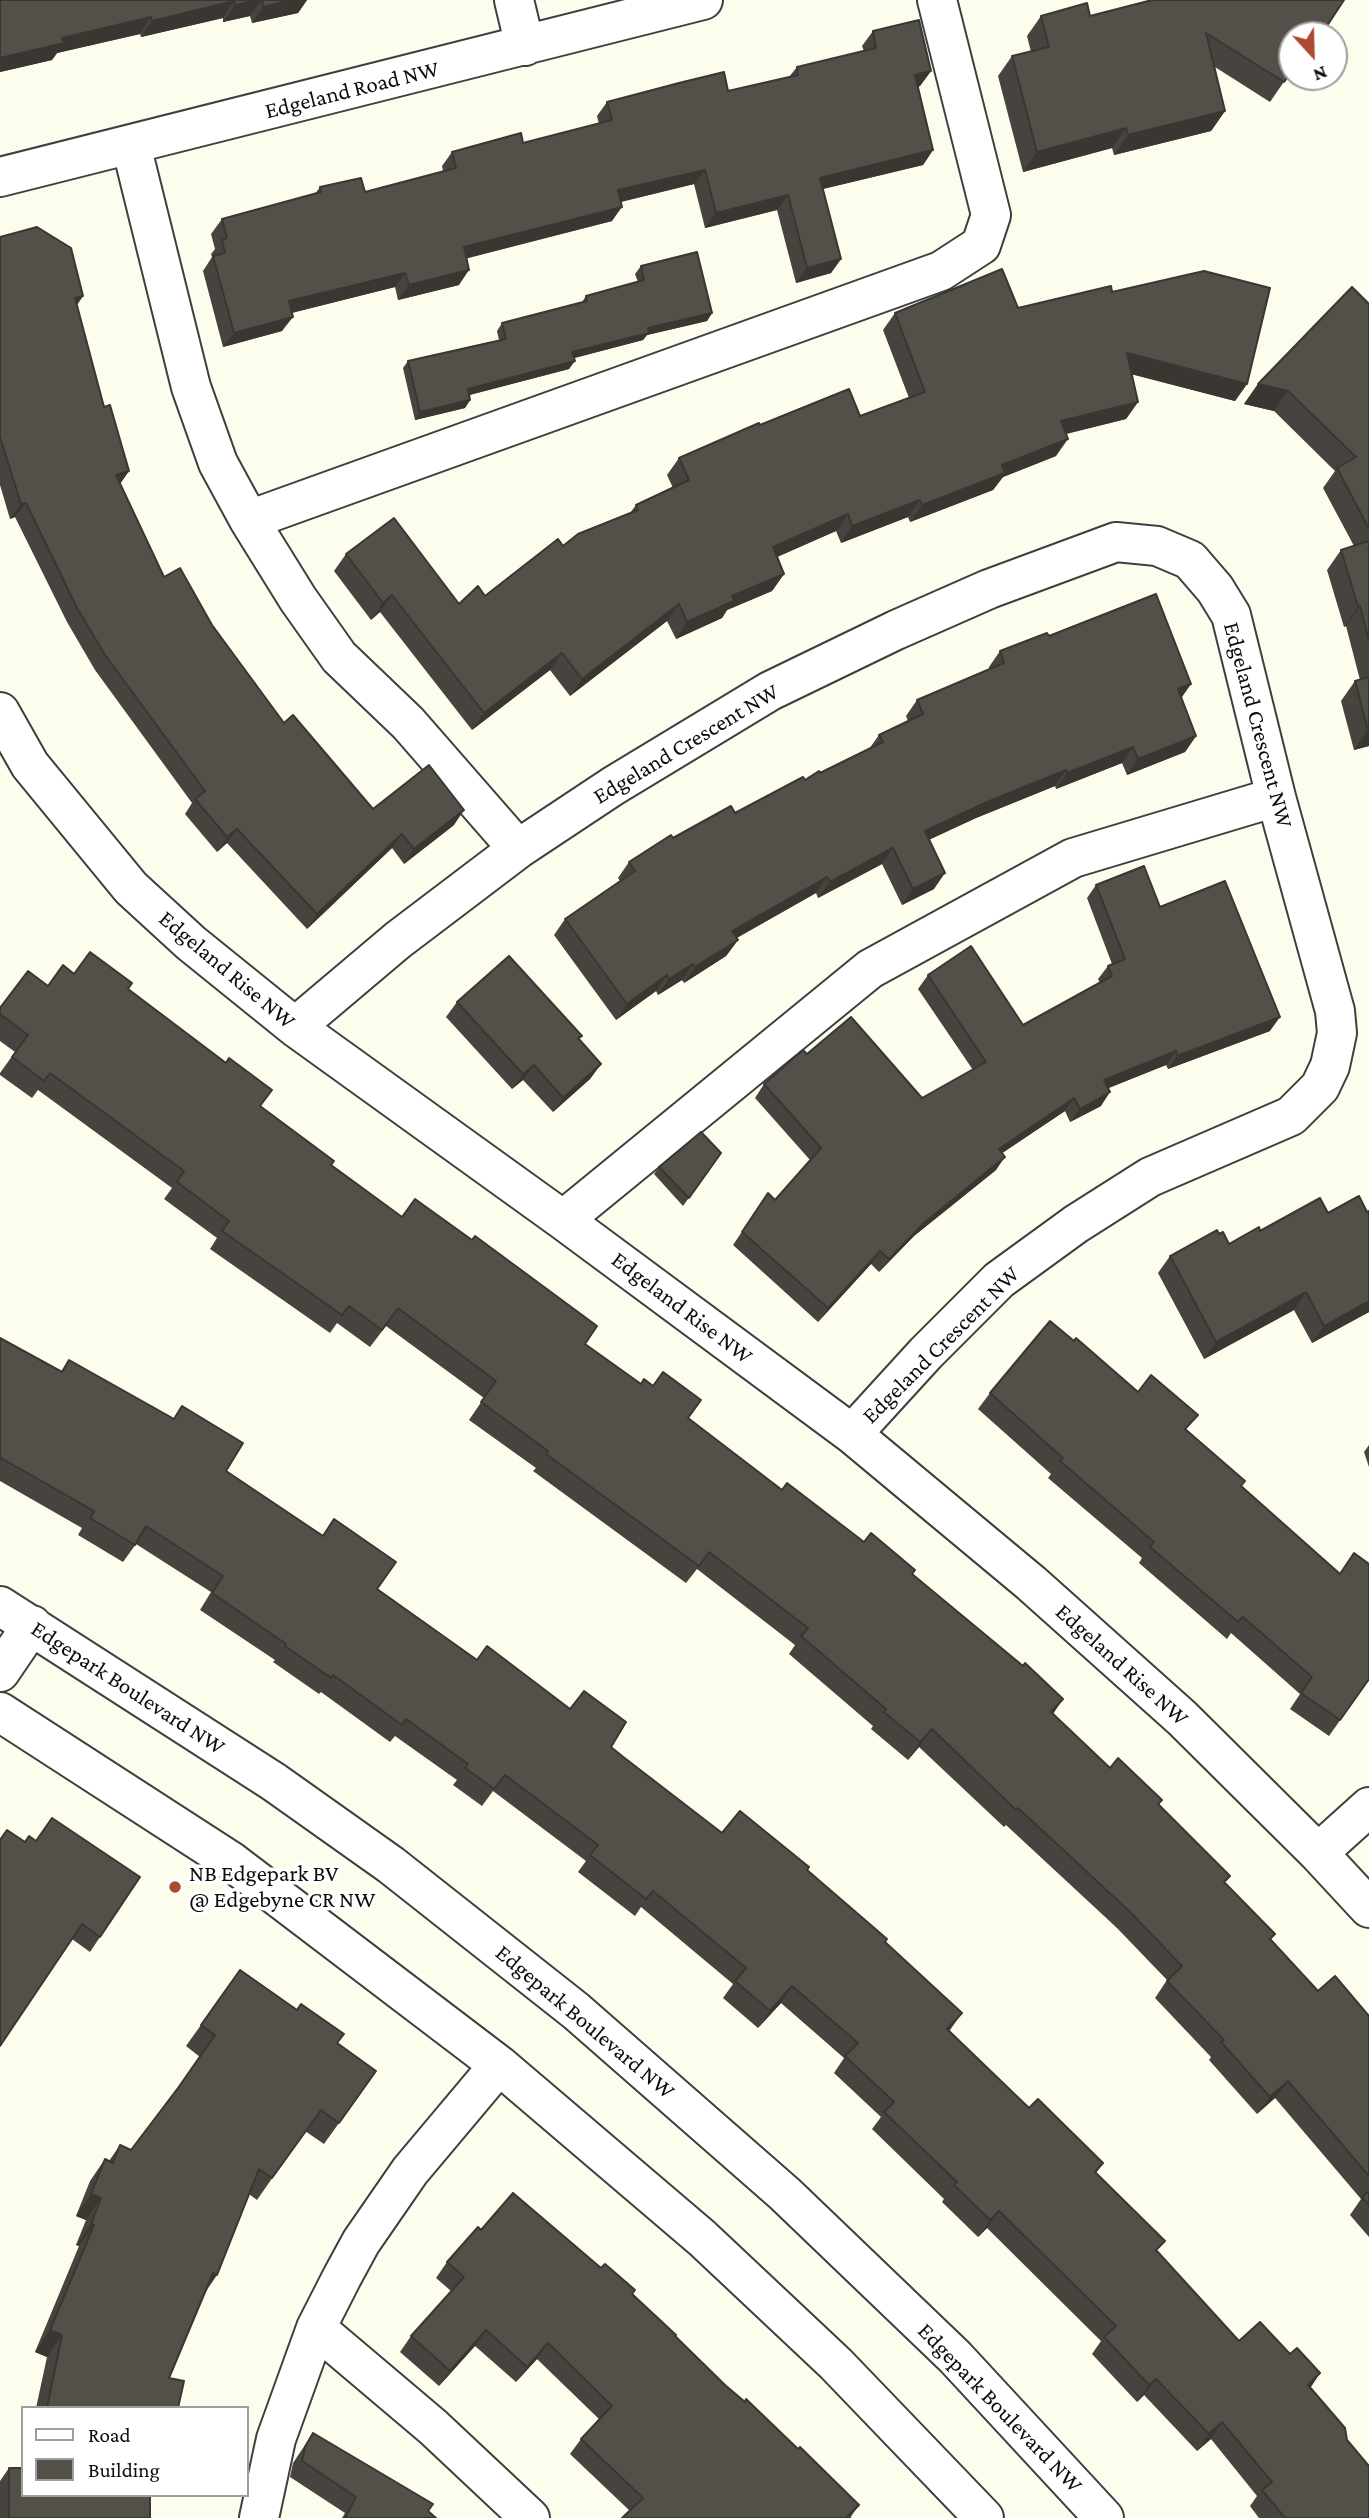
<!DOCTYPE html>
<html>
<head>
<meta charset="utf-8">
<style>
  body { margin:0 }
  #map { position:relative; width:1369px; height:2518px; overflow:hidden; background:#fcfdec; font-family:"Crimson Pro",serif }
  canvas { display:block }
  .legend { position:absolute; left:21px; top:2406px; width:228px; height:91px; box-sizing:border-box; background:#fff; border:2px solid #9e9e9e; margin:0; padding:9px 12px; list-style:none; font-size:21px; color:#0c0c0c }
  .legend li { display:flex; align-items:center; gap:14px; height:35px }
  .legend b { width:35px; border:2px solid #9e9e9e }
  .north { position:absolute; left:1278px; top:21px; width:70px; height:70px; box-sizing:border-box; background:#fff; border:2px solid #9e9e9e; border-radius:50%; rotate:158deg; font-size:19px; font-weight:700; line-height:28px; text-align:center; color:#0c0c0c }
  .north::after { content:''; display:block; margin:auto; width:24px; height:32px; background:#ac4a33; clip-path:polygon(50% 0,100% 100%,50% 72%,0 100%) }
</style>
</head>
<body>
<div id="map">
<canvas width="1369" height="2518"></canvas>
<ul class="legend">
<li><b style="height:9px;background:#fff"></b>Road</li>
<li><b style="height:19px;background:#534f49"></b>Building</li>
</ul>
<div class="north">N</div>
</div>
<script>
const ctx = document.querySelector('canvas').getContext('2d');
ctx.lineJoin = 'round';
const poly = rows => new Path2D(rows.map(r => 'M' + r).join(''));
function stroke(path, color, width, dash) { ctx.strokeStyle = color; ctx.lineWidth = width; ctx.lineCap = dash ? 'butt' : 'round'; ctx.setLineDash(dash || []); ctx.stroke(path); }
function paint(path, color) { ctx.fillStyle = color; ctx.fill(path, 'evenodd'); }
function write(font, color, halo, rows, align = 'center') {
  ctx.font = font + ' "Crimson Pro",serif'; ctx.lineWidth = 7; ctx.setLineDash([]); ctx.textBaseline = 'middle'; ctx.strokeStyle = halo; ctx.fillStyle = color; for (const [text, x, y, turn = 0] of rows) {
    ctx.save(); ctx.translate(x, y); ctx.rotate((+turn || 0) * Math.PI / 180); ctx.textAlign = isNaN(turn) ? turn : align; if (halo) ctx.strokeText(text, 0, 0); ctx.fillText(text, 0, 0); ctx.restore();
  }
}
const minor = poly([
  [514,0,525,46],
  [131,145,191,387,218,463,249,520,298,599,339,657,408,723,518,849],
  [0,177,703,0],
  [249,520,941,271,981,245,991,215,937,0],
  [0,712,30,765,131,888,191,943,295,1027,563,1220,852,1434,1031,1583,1182,1718,1318,1853,1369,1908],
  [295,1027,398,940,518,849,613,786,770,691,896,630,989,589,1116,542,1157,546,1190,560,1215,589,1231,615,1276,797,1335,1011,1337,1033,1330,1066,1320,1087,1291,1116,1150,1177,1076,1224,999,1280,926,1353,852,1434],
  [563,1220,870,969,1073,858,1276,797],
  [0,1606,274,1782,391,1865,576,2011,785,2194,955,2357,1104,2518],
  [0,1672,32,1625],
  [0,1712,232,1862,499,2065,702,2238,836,2364,984,2518],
  [1318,1853,1369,1807],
  [316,2328,433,2427,530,2518],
  [259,2518,276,2439,316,2328,342,2277,361,2242,410,2171,499,2065]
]);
const wall = poly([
  [0,0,307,0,298,13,252,23,250,16,223,22,223,18,141,37,140,34,57,53,52,60,0,72],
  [1041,16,1090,16,1292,35,1292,74,1290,73,1270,102,1215,67,1225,111,1211,131,1114,155,1112,148,1023,172,998,76,1012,56,1031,52,1027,36],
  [873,31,931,71,920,86,918,87,933,150,923,165,823,189,841,259,831,273,796,283,777,210,705,228,694,184,621,202,612,221,466,258,459,285,398,300,395,287,292,313,282,331,223,347,203,271,212,257,211,254,215,249,211,234,222,219,315,194,320,187,365,192,443,171,442,166,452,152,523,143,599,124,597,116,607,102,728,91,789,77,797,67,864,51,862,46],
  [0,237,83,296,77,305,104,407,129,471,120,484,164,577,212,625,284,723,373,809,454,825,404,864,392,848,307,929,227,843,217,852,185,814,192,803,95,670,67,622,15,517,10,519,0,485],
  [641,266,712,313,707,321,647,335,643,340,574,358,569,369,469,395,470,400,465,408,415,420,403,368,408,361,499,340,497,331,502,323,582,302,586,296,638,282,635,274],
  [1112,292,1247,384,1235,401,1132,374,1138,402,1126,419,1066,434,1056,456,1003,477,993,490,910,522,908,517,841,543,836,531,777,557,784,574,772,591,727,610,722,618,676,639,667,621,570,696,550,670,472,730,380,612,371,620,334,571,346,554,459,604,485,596,563,546,630,513,636,505,673,488,667,475,679,458,760,425,860,416,909,398,883,330,895,313,1018,308],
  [1369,304,1369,746,1354,750,1341,701,1355,681,1360,680,1346,626,1344,627,1327,570,1341,550,1354,546,1323,488,1335,471,1274,411,1244,404,1258,384],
  [1049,636,1191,684,1181,697,1196,736,1185,752,1127,775,1122,763,1056,789,1055,786,976,818,929,839,934,889,902,905,882,864,818,898,816,893,736,938,738,940,726,956,684,983,682,980,658,995,656,991,616,1020,554,935,565,919,620,881,618,878,629,862,673,838,735,813,869,749,879,735,908,721,906,716,917,700,989,670,989,667,1000,651],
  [1096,885,1160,907,1270,1031,1168,1069,1166,1065,1108,1088,1101,1106,1070,1122,1065,1111,1002,1153,996,1170,914,1236,879,1272,871,1264,818,1322,733,1245,768,1193,775,1200,810,1160,755,1098,764,1084,807,1054,922,1098,973,1070,918,989,928,975,1023,1025,1100,983,1098,979,1108,966,1112,964,1087,898],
  [74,974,128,989,260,1106,331,1165,402,1217,585,1344,688,1418,782,1490,913,1574,1053,1714,1110,1768,1162,1800,1159,1805,1271,1940,1318,1991,1369,2016,1369,2237,1350,2215,1361,2199,1275,2098,1257,2114,1209,2060,1211,2057,1155,1998,1167,1980,1117,1928,1006,1825,1004,1827,919,1747,908,1760,871,1729,873,1726,789,1654,795,1645,697,1569,686,1583,533,1471,536,1468,469,1420,484,1398,386,1326,370,1347,337,1323,330,1333,210,1249,217,1238,164,1199,172,1188,38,1090,32,1098,0,1075,0,1073,15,1052,0,1041,0,1008],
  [457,1002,601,1064,590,1079,553,1112,523,1080,512,1089,446,1017],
  [721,1153,683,1206,654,1174,659,1167],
  [1369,1211,1369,1312,1312,1343,1294,1310,1204,1359,1158,1273,1170,1256,1219,1234,1229,1244,1260,1231,1328,1213,1367,1212],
  [0,1338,61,1372,69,1360,174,1419,182,1406,226,1471,377,1589,477,1660,611,1747,722,1833,807,1870,885,1942,949,2031,1029,2108,1103,2163,1096,2173,1158,2252,1239,2341,1290,2354,1320,2373,1310,2388,1347,2440,1369,2518,1259,2518,1250,2506,1257,2496,1211,2439,1197,2451,1144,2395,1137,2402,1092,2354,1101,2341,987,2228,978,2237,942,2202,944,2199,872,2129,881,2117,834,2073,844,2058,781,2003,758,2028,723,1998,733,1984,641,1907,635,1916,578,1872,586,1861,493,1791,482,1806,453,1785,457,1780,395,1736,390,1742,321,1692,319,1694,273,1662,275,1660,200,1610,211,1592,136,1544,123,1562,78,1535,82,1528,0,1481],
  [1074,1341,1187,1431,1245,1481,1241,1486,1369,1679,1329,1736,1290,1709,1300,1694,1231,1633,1227,1639,1139,1563,1142,1558,1048,1478,1051,1474,978,1409,990,1393],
  [1369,1445,1369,1467,1364,1452],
  [29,1836,36,1841,140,1877,90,1952,72,1939,24,1842],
  [240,1970,376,2071,324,2144,305,2131,257,2200,249,2194,204,2294,169,2378,178,2408,36,2408,47,2357,35,2352,79,2246,76,2245,86,2220,76,2216,90,2181,105,2159,109,2161,120,2145,131,2150,178,2088,200,2057,186,2046],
  [481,2230,633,2294,675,2336,725,2385,859,2505,850,2518,630,2511,570,2454,581,2439,599,2419,537,2359,516,2382,475,2346,439,2386,400,2352,411,2336,451,2291,436,2278,447,2262],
  [313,2433,428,2511,436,2518,342,2518,345,2513,290,2477,293,2463],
  [9,2468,150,2518,0,2518,0,2481]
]);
const shadedWall = poly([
  [258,0,261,0,250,16,223,22,235,5],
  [292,0,307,0,298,13,252,23,263,7],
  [234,1,223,18,141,37,152,21],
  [151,17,140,34,57,53,52,60,0,72,0,58,62,38],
  [931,71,920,86,905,90,915,75],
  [1225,111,1211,131,1114,155,1128,135],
  [1126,128,1112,148,1023,172,1037,152],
  [933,150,923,165,810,192,820,178],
  [705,170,694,184,607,205,618,190],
  [788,195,777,210,705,228,716,213],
  [622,207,612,221,453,262,464,247],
  [841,259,831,273,796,283,807,268],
  [469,270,459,285,398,300,409,285],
  [405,273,395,287,278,316,289,301],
  [83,296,73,310,75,298],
  [712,313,707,321,647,335,643,340,567,360,572,352,648,328],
  [293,317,282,331,223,347,234,333],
  [1127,353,1247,384,1235,401,1115,370],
  [575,361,569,369,462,397,468,389],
  [1258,384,1288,391,1274,411,1244,404],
  [470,400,465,408,415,420,420,412],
  [1138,402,1126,419,1049,438,1061,421],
  [1068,439,1056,456,1003,477,993,490,910,522,922,505,1002,465],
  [129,471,119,485,116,475],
  [920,500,908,517,841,543,852,526],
  [26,503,15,517,10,519,21,504],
  [848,514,836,531,761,564,773,547],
  [784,574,772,591,727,610,722,618,676,639,687,622,732,596],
  [392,595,380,612,371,620,383,603],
  [679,604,667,621,570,696,582,679],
  [1360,606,1346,626,1344,627,1358,607],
  [562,653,550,670,472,730,484,713],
  [1191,684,1180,700,1178,689],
  [1368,730,1369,730,1369,746,1354,750],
  [1196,736,1185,752,1127,775,1138,759],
  [1133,747,1122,763,1056,789,1067,773],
  [1066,770,1055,786,976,818,914,847,925,831,987,802],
  [464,810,454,825,404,864,414,849],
  [237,829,227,843,217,852,227,837],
  [402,834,392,848,307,929,317,914],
  [893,848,882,864,818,898,830,882],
  [945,873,934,889,902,905,913,889],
  [827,877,816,893,721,947,732,931],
  [738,940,726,956,684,983,695,967],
  [693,964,682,980,658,995,669,979],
  [667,975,656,991,616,1020,627,1004],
  [1280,1017,1270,1031,1168,1069,1177,1056],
  [1176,1051,1166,1065,1094,1094,1104,1080],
  [601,1064,590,1079,553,1112,563,1098],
  [534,1065,523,1080,512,1089,523,1074],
  [1110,1092,1101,1106,1070,1122,1080,1109],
  [1074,1098,1065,1111,989,1162,999,1149],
  [1005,1157,996,1170,914,1236,879,1272,889,1259,924,1223],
  [880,1251,871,1264,818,1322,828,1308],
  [1306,1292,1294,1310,1204,1359,1216,1342],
  [1369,1301,1369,1312,1312,1343,1324,1326],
  [1063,1699,1051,1717,1051,1712],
  [932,1729,919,1747,908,1760,920,1742],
  [792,1986,781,2003,758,2028,770,2011],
  [962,2013,950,2030,935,2046,947,2029],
  [1288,2081,1275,2098,1257,2114,1270,2097],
  [91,2194,101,2198,86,2220,76,2216],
  [999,2211,987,2228,978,2237,990,2220],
  [91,2224,94,2225,79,2246,76,2245],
  [213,2273,217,2275,202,2297],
  [50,2330,62,2335,47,2357,35,2352],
  [486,2330,475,2346,439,2386,450,2371],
  [548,2343,537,2359,516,2382,527,2367],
  [1320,2373,1309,2390,1308,2385],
  [1156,2379,1144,2395,1137,2402,1149,2385],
  [1222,2422,1211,2439,1197,2451,1209,2434]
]);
const building = poly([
  [0,0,258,0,235,5,234,1,152,21,151,17,62,38,64,43,0,58,0,0],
  [262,0,292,0,263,7,262,0],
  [1152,0,1344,0,1321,35,1292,35,1292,71,1284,82,1206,33,1225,111,1128,135,1126,128,1037,152,1012,56,1049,47,1041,16,1087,3,1090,16,1152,0],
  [919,20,931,71,915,75,933,150,820,178,841,259,807,268,788,195,716,213,705,170,618,190,622,207,464,247,469,270,409,285,405,273,289,301,293,317,234,333,213,256,225,253,222,240,227,238,222,219,321,192,320,187,361,178,365,192,456,168,452,152,521,133,523,143,612,120,607,102,679,83,724,72,728,91,798,75,797,67,876,48,873,31,919,20],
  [37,227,71,248,83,296,75,298,104,407,110,405,129,471,116,475,164,577,180,568,212,625,284,723,293,715,373,809,429,765,464,810,414,849,402,834,317,914,237,829,227,837,195,799,205,791,105,655,77,608,26,503,21,504,0,437,0,237,37,227],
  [697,252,712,313,648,328,649,333,572,352,575,361,468,389,470,400,420,412,408,361,506,339,502,323,587,301,586,296,644,280,641,266,697,252],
  [1002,269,1018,308,1111,286,1112,292,1204,271,1270,288,1247,384,1127,353,1138,402,1061,421,1068,439,1002,465,1005,473,922,505,920,500,852,526,848,514,773,547,784,574,732,596,734,601,687,622,679,604,582,679,562,653,484,713,392,595,383,603,346,554,394,518,459,604,478,586,485,596,558,539,563,546,578,534,638,510,636,505,689,480,679,458,759,423,760,425,849,389,860,416,925,392,895,313,1002,269],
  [1352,287,1369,304,1369,529,1337,468,1356,457,1288,391,1258,384,1352,287],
  [1369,541,1369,641,1360,606,1358,607,1341,550,1369,541],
  [1156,594,1191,684,1178,689,1196,736,1138,759,1133,747,1067,773,1066,770,987,802,925,831,945,873,913,889,893,848,830,882,827,877,732,931,738,940,695,967,693,964,669,979,667,975,627,1004,565,919,635,871,629,862,671,835,673,838,731,806,735,813,803,777,805,780,819,771,820,773,883,742,879,735,923,714,917,700,1004,663,1000,651,1047,633,1049,636,1156,594],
  [1369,677,1369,730,1368,730,1355,681,1369,677],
  [1144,866,1160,907,1225,881,1280,1017,1177,1056,1176,1051,1104,1080,1110,1092,1080,1109,1074,1098,999,1149,1005,1157,924,1223,889,1259,880,1251,828,1308,742,1232,768,1193,775,1200,821,1148,764,1084,803,1050,807,1054,851,1017,922,1098,986,1062,928,975,971,946,1023,1025,1112,976,1108,966,1125,959,1096,885,1144,866],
  [90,952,132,983,128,989,226,1063,229,1058,272,1090,260,1106,334,1161,331,1165,402,1217,415,1199,472,1240,475,1236,597,1326,585,1344,641,1384,644,1379,653,1386,663,1372,701,1400,688,1418,782,1490,787,1483,864,1542,871,1533,915,1570,912,1574,1023,1666,1025,1663,1063,1699,1051,1712,1110,1768,1118,1758,1162,1800,1158,1804,1230,1876,1224,1882,1275,1934,1270,1939,1318,1991,1335,1976,1369,2016,1369,2176,1288,2081,1270,2097,1221,2042,1224,2040,1167,1981,1182,1966,1129,1911,1018,1808,1016,1810,932,1729,920,1742,884,1712,886,1709,801,1636,808,1628,709,1552,699,1566,546,1454,548,1451,481,1402,496,1381,398,1308,382,1330,349,1306,342,1315,222,1231,229,1221,177,1182,184,1171,50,1073,44,1081,12,1057,28,1035,0,1014,0,1008,28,971,48,986,63,965,74,974,90,952],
  [509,956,582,1036,578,1038,601,1064,563,1098,534,1065,523,1074,457,1002,509,956],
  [701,1132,721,1153,689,1198,659,1167,701,1132],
  [1359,1196,1367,1212,1369,1211,1369,1301,1324,1326,1306,1292,1216,1342,1170,1256,1217,1230,1219,1234,1223,1232,1229,1244,1259,1227,1260,1231,1320,1198,1328,1213,1359,1196],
  [1050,1321,1074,1341,1076,1338,1138,1392,1151,1375,1198,1415,1185,1429,1245,1481,1241,1486,1340,1574,1354,1553,1369,1564,1369,1679,1340,1720,1301,1693,1312,1677,1243,1617,1238,1622,1150,1547,1154,1542,1060,1461,1063,1458,990,1393,1050,1321],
  [0,1338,62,1372,69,1360,174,1419,182,1406,243,1443,226,1471,323,1536,334,1519,396,1562,377,1589,477,1660,487,1646,570,1709,584,1691,626,1722,611,1747,622,1756,722,1833,740,1811,809,1867,807,1870,887,1939,885,1942,962,2013,947,2029,1029,2108,1038,2099,1103,2163,1095,2172,1165,2241,1156,2250,1239,2341,1260,2322,1290,2354,1297,2348,1320,2373,1308,2385,1345,2428,1347,2440,1369,2466,1369,2518,1285,2518,1262,2490,1272,2482,1222,2422,1209,2434,1156,2379,1149,2385,1104,2337,1116,2326,999,2211,990,2220,954,2185,957,2182,884,2112,894,2102,845,2056,858,2043,792,1986,770,2011,735,1981,746,1968,653,1891,646,1899,590,1855,598,1845,505,1775,494,1789,465,1768,468,1764,406,1719,402,1725,333,1675,331,1678,285,1646,286,1644,212,1593,223,1576,146,1526,135,1545,90,1518,94,1511,1,1458,0,1460,0,1338],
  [52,1818,140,1877,100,1937,82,1924,0,2046,0,1840,7,1830,25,1842,29,1836,36,1841,52,1818],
  [240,1970,297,2010,301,2004,344,2034,337,2043,376,2071,339,2123,321,2110,272,2178,259,2169,217,2275,213,2273,169,2378,184,2381,178,2408,47,2408,62,2335,50,2330,94,2225,91,2224,101,2198,91,2194,105,2159,113,2163,120,2145,131,2150,178,2088,215,2035,201,2025,240,1970],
  [1369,2191,1369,2205,1362,2197,1369,2191],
  [513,2193,601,2268,605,2264,635,2290,632,2294,676,2335,675,2336,725,2385,745,2402,746,2399,798,2449,800,2447,859,2505,848,2516,850,2518,622,2518,643,2498,581,2439,612,2406,548,2343,527,2367,486,2330,450,2371,411,2336,464,2277,447,2262,478,2227,481,2230,513,2193],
  [313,2433,433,2504,428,2511,436,2518,345,2518,356,2497,302,2461,305,2447,313,2433],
  [9,2468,23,2468,23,2495,150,2495,150,2518,9,2518,9,2468]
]);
const markers = [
  [175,1887,7,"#ac4a33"]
];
const streetNames = [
  ["Edgeland Road NW",352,90,-14],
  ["Edgeland Crescent NW",1258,725,75],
  ["Edgeland Crescent NW",686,744,-31],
  ["Edgeland Rise NW",227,970,40],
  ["Edgeland Rise NW",682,1308,37],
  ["Edgeland Crescent NW",941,1345,-45],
  ["Edgeland Rise NW",1122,1665,42],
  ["Edgepark Boulevard NW",128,1688,33],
  ["Edgepark Boulevard NW",585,2022,40],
  ["Edgepark Boulevard NW",1000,2408,46]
];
const poiNames = [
  ["NB Edgepark BV",189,1874],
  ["@ Edgebyne CR NW",189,1900]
];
stroke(minor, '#3f3f3f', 42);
stroke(minor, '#fff', 38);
paint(wall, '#47443f');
paint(shadedWall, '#3a3733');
paint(building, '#534f49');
stroke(building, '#3a3733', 2);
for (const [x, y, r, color] of markers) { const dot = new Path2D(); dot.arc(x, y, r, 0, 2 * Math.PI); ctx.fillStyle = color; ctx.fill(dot); stroke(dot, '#fff', 2.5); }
write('23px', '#0c0c0c', '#fff', streetNames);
write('23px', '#0c0c0c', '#fff', poiNames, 'left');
</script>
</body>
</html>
